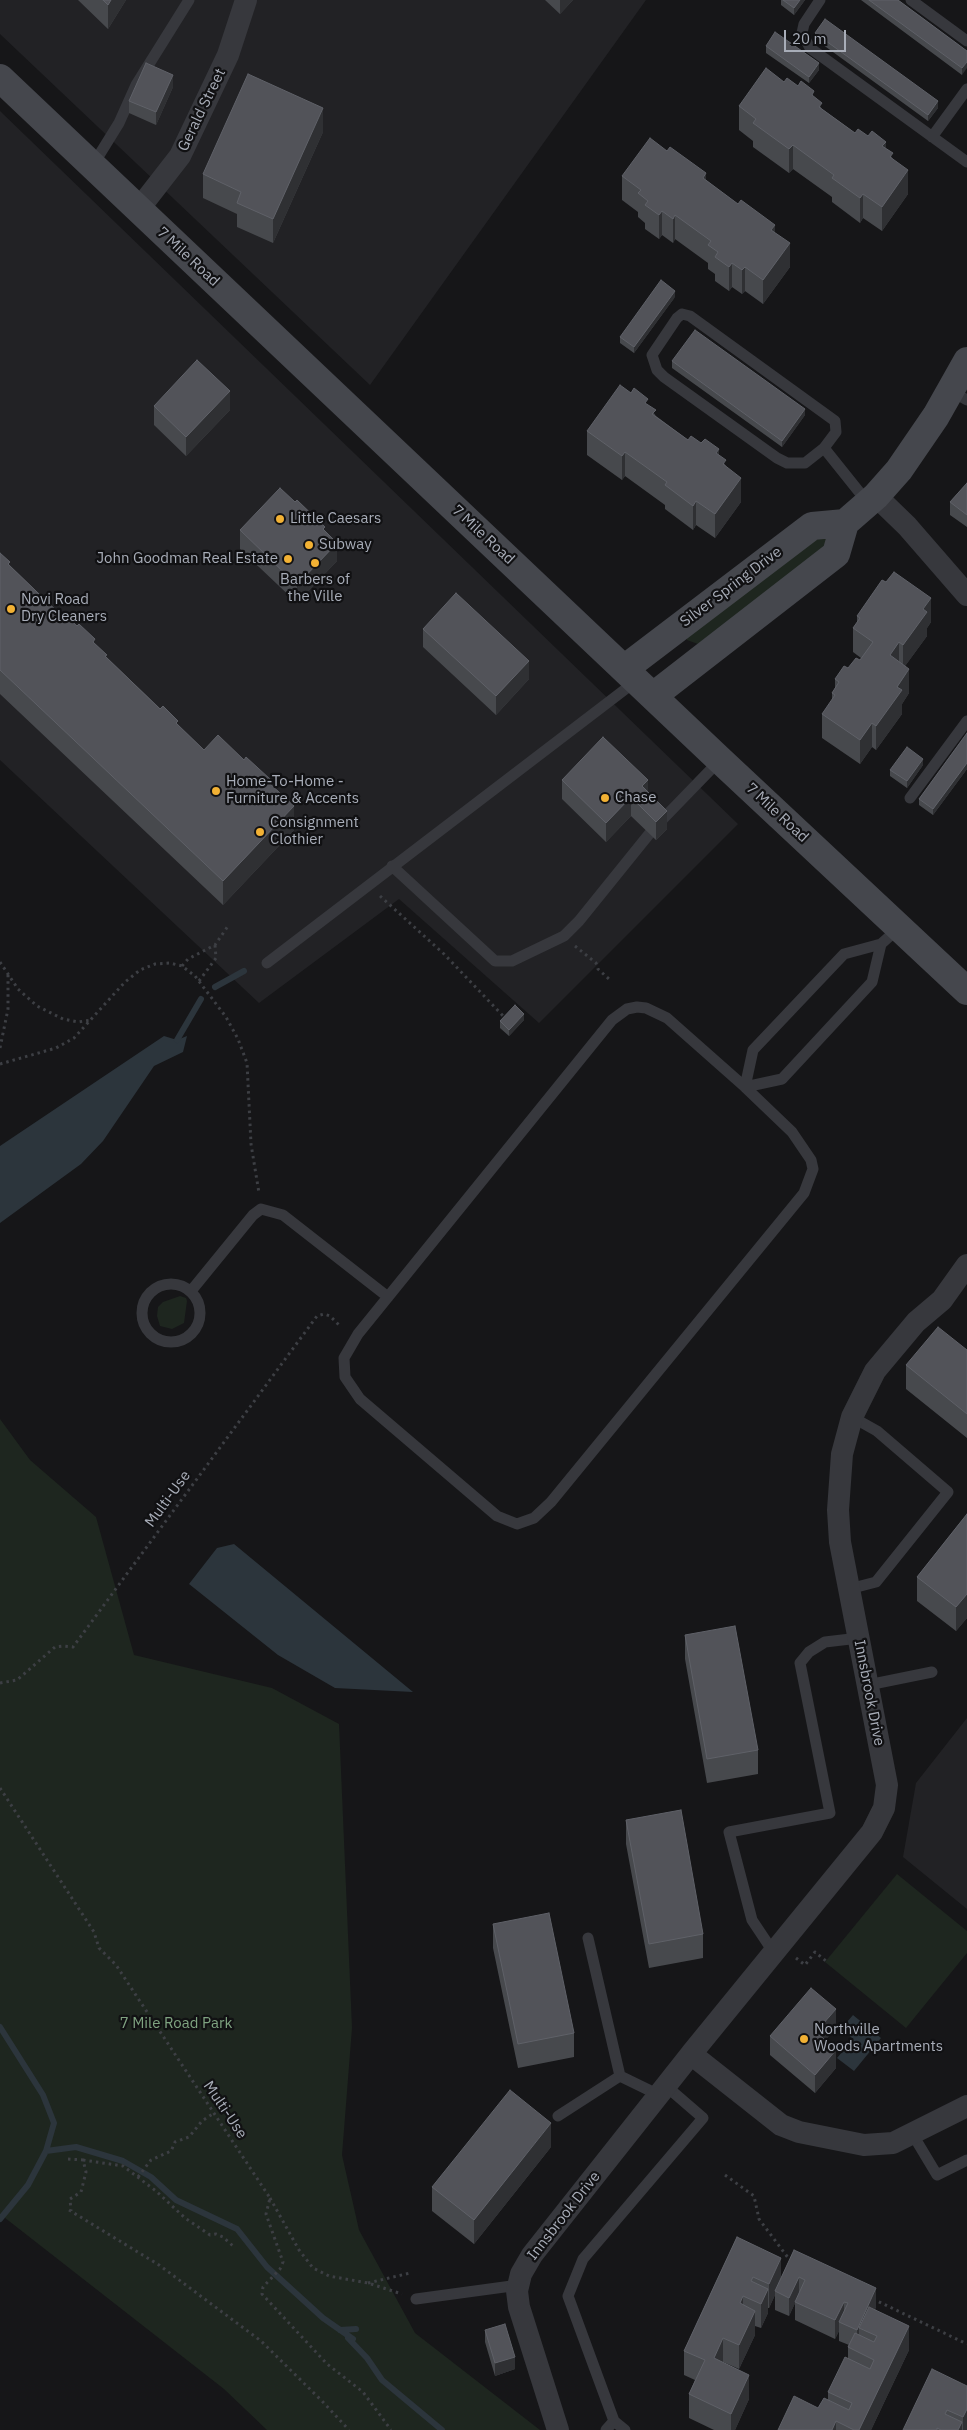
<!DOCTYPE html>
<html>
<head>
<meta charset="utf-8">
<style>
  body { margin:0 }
  #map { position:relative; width:967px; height:2430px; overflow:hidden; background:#161618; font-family:"IBM Plex Sans",sans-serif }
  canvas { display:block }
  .scale { position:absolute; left:784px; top:30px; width:62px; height:22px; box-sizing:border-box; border:2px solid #a8adb8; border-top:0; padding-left:6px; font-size:15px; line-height:18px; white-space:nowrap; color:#a8adb8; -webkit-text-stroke:4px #111113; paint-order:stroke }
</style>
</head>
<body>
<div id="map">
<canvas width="967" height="2430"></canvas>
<div class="scale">20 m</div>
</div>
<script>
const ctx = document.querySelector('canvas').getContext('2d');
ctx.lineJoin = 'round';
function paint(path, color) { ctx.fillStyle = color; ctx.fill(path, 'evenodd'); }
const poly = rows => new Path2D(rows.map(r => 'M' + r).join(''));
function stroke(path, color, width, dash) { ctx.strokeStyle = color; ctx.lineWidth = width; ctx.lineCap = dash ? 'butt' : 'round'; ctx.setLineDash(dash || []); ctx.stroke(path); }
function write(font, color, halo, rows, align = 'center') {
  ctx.font = font + ' "IBM Plex Sans",sans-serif'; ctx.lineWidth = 4.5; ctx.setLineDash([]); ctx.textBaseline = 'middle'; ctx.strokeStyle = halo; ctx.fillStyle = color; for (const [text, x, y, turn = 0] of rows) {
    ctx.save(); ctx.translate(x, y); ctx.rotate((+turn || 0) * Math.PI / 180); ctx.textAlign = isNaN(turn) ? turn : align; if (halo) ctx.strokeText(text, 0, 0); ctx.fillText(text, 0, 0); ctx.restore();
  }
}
const built = poly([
  [0,0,646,0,370,385,0,34],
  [0,111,738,824,539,1023,399,899,259,1003,0,760],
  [967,1718,967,1909,903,1857,916,1783]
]);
const green = poly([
  [817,534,827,536,827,548,698,644,687,640,685,635],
  [180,1296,186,1298,187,1301,184,1323,172,1329,160,1326,157,1316,158,1307,163,1302],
  [0,1419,30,1460,96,1517,134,1655,272,1688,339,1724,352,2028,342,2155,359,2230,415,2333,540,2430,267,2430,224,2389,0,2214],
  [897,1874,967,1931,967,1953,906,2028,825,1962]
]);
const water = poly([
  [164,1036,177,1040,187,1036,183,1052,154,1066,103,1141,81,1164,0,1223,0,1146],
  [234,1544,413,1692,335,1688,278,1655,189,1584,217,1548],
  [853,2015,881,2038,854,2071,837,2058,853,2039,841,2029]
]);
const stream = poly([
  [215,987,244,971],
  [177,1040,201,999],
  [0,2027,43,2095,54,2123,46,2151,28,2185,0,2219],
  [46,2151,76,2147,123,2161,151,2177,176,2200,237,2229,267,2267,323,2318,353,2339],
  [340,2330,356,2329],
  [348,2338,367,2358,382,2380,442,2430]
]);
const path = poly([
  [380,896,444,954,506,1019],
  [575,946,596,963,598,969,610,980],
  [0,962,18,989,37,1006,63,1019,78,1022,91,1020],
  [182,966,188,959,215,945,228,926],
  [199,981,216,958,215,945],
  [0,1048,8,1009,8,975],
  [0,1064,56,1048,74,1038,125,982,140,970,155,964,170,963,182,966,195,976,226,1017,238,1039,247,1063,251,1144,259,1193],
  [0,1683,17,1680,55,1647,63,1646,73,1647,317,1316,324,1314,330,1316,339,1325],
  [0,1788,94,1932,99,1948,116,1965,270,2198,266,2214,283,2262,280,2269,263,2287,262,2294,327,2364,363,2392,391,2430],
  [796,1958,805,1965,815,1952,826,1961],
  [68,2159,83,2160,86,2172,81,2192,70,2199,71,2211],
  [83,2160,123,2166,156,2191,185,2218,210,2235,216,2234,223,2237,233,2246],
  [725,2175,754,2196,759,2219,789,2259,793,2261],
  [138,2177,151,2160,171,2151,175,2142,189,2137,202,2121,214,2113],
  [270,2198,299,2250,313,2268,329,2276,368,2283,402,2294],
  [69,2210,159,2265,261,2341,322,2401,349,2430],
  [368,2283,410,2273],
  [873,2299,967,2344]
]);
const lane = poly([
  [820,0,804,24,802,33,810,48,967,162],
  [911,0,967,41],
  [932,137,967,89],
  [93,165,119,123,136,85,189,0],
  [682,314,690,316,835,421,836,432,824,448,805,463,787,463,777,458,664,377,657,370,652,355,677,318,682,314],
  [951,391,967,400],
  [824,448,868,503],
  [910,798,967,721],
  [660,822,720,760],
  [392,866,495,961,512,961,564,936,579,921,650,833],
  [881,944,872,982,782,1079,745,1087,753,1050,844,954,881,944,900,927],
  [267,963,636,681],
  [637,1007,646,1008,667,1018,745,1087,792,1132,811,1160,813,1169,804,1193,551,1502,534,1518,517,1524,497,1516,360,1399,345,1377,344,1358,358,1334,612,1020,627,1009,637,1007],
  '142 1313a29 29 0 1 1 58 0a29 29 0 1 1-58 0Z',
  [191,1291,253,1215,261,1209,283,1215,388,1297],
  [849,1589,876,1582,948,1492,877,1431,852,1417],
  [868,1685,932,1672],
  [588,1938,620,2076],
  [774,1953,752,1920,729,1832,830,1813,800,1663,809,1652,825,1642,859,1638],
  [558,2116,620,2076,659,2095],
  [913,2135,937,2175,967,2160],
  [416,2299,519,2285],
  [614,2421,568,2296,583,2259,703,2118,666,2086],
  [606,2430,614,2421,625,2430]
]);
const street = poly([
  [138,210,180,156,228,55,246,0],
  [876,496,907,526,967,595],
  [691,2054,872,1832,884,1808,887,1785,840,1542,838,1510,842,1454,852,1417,875,1371,916,1322,942,1300,967,1265],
  [558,2430,519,2307,517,2291,521,2274,532,2255,691,2054,781,2125,799,2132,864,2145,893,2143,967,2106]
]);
const secondary = poly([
  [0,78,720,760,967,991],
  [624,669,812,526,845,523],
  [653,696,836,554,845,523,876,496,899,470,936,416,967,361]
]);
const wall = poly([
  [78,0,126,0,108,29],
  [545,0,573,0,560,14],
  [781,0,805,0,794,15,781,5],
  [861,0,898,0,967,51,962,75],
  [815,33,938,108,928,121,815,39],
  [766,46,819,70,809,83,766,53],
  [784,82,814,97,822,109,855,133,886,149,893,159,908,194,882,231,863,218,860,223,832,202,832,197,793,169,789,173,753,147,753,141,739,130,739,106],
  [173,87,156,125,129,113,129,101],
  [323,132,273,243,237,227,237,214,203,198,203,174],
  [622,176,706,180,775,233,790,267,763,304,745,291,742,294,732,287,729,291,715,281,715,274,708,269,708,263,675,239,673,243,662,235,659,239,645,229,645,223,638,217,638,212,622,200],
  [675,297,634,353,620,343,620,337],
  [672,361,805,415,782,447,672,368],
  [648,405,656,416,688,440,719,456,726,466,741,502,715,538,696,525,693,530,665,509,665,505,625,476,622,480,587,455,587,431],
  [154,406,230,410,186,456,154,425],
  [967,483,967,527,950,515,950,502],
  [240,530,325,531,337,561,297,603,240,549],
  [0,553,10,566,63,617,95,644,107,658,204,750,270,784,294,830,223,905,0,694],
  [857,616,931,622,927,628,927,636,905,666,909,693,902,704,902,714,876,750,872,747,860,764,822,738,822,714,832,701,832,693,835,688,835,679,860,660,861,658,853,652,853,628,857,623],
  [423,629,529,679,496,715,423,647],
  [967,733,967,769,933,815,919,805,919,799],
  [923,765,907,788,890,776,890,770],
  [562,780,648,792,667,829,656,840,631,816,606,842,562,799],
  [524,1020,509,1036,500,1028,500,1021],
  [967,1350,967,1438,906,1389,906,1365],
  [967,1514,967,1618,956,1631,917,1601,917,1577],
  [685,1635,758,1750,758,1774,707,1783,685,1659],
  [626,1820,703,1934,703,1958,649,1968,626,1844],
  [493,1924,574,2033,574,2057,518,2068,493,1948],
  [836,2028,825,2040,836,2068,815,2093,770,2055,770,2036],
  [551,2147,474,2244,432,2211,432,2187],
  [737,2237,781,2278,794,2250,876,2307,875,2309,909,2350,871,2430,778,2430,818,2408,828,2400,828,2392,848,2358,848,2347,849,2345,839,2341,839,2331,835,2339,795,2320,795,2303,789,2316,775,2310,775,2295,769,2308,768,2308,768,2313,761,2328,755,2326,755,2335,739,2369,723,2362,749,2399,735,2430,714,2430,689,2418,689,2394,695,2380,684,2375,684,2351],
  [485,2330,515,2369,495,2376,485,2342],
  [967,2386,967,2430,903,2430]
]);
const shadedWall = poly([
  [111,0,126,0,108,29,108,5],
  [560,0,573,0,560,14],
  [800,0,805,0,794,15,794,8],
  [967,62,967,68,962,75,962,68],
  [819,63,819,70,809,83,809,77],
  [173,75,173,87,156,125,156,112],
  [938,101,938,108,928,121,928,115],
  [323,108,323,132,273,243,273,219],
  [886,142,886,166,882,146],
  [793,145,793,169,789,173,789,149],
  [908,170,908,194,882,231,882,207],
  [706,173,706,197,703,178],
  [863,194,863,218,860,223,860,198],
  [662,211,662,235,659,239,659,215],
  [675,215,675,239,673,243,673,219],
  [775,225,775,249,771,230],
  [790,243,790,267,763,304,763,280],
  [732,263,732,287,729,291,729,267],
  [745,267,745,291,742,294,742,270],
  [675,291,675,297,634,353,634,347],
  [230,391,230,410,186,456,186,437],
  [805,409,805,415,782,447,782,441],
  [719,449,719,473,716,453],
  [625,452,625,476,622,480,622,456],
  [741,478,741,502,715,538,715,514],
  [696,501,696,525,693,530,693,506],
  [337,543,337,561,297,603,297,585],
  [931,598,931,622,927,628,927,636,903,669,903,645,923,609],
  [899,642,899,666,890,655],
  [529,661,529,679,496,715,496,696],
  [909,669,909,693,902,704,902,714,876,750,876,726,897,687],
  [872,723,872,747,860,764,860,740],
  [923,759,923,765,907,788,907,781],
  [967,763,967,769,933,815,933,809],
  [648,780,648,798,642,786],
  [631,797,631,816,606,842,606,823],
  [294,806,294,830,223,905,223,881],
  [667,811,667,829,656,840,656,822],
  [524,1014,524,1020,509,1036,509,1030],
  [967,1594,967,1618,956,1631,956,1607],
  [836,2009,836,2028,816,2051,816,2032],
  [836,2050,836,2068,815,2093,815,2075],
  [551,2123,551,2147,474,2244,474,2220],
  [781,2258,781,2282,775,2291,775,2295,769,2308,769,2284],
  [799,2277,799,2295,789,2316,789,2298],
  [876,2288,876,2307,865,2331,859,2328,859,2344,857,2349,857,2330],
  [768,2289,768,2313,761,2328,761,2304],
  [743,2296,743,2320,740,2303],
  [844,2302,844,2320,839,2322,839,2331,835,2339,835,2320],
  [755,2311,755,2335,739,2369,739,2345],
  [909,2326,909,2350,871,2430,859,2430],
  [723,2338,723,2362,714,2382,714,2358],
  [515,2357,515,2369,495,2376,495,2363],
  [749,2375,749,2399,735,2430,731,2430,731,2414],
  [967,2409,967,2430,963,2430,963,2417],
  [836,2421,836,2430,832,2430],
  [962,2422,962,2430,958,2430]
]);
const building = poly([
  [103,0,111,0,108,5,103,0],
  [783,0,800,0,794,8,783,0],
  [869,0,898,0,967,51,967,62,962,68,869,0],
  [825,19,938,101,928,115,815,33,825,19],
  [775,32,819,63,809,77,766,46,775,32],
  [146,63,173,75,156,112,129,101,146,63],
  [766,68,784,82,787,78,798,86,801,81,814,91,812,95,822,103,819,107,855,133,858,129,868,136,872,131,886,142,882,146,893,153,890,157,908,170,882,207,863,194,860,198,832,178,834,175,793,145,789,149,753,123,756,119,739,106,766,68],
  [248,74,323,108,273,219,237,203,241,192,203,174,248,74],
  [650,138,667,151,670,147,706,173,703,178,738,204,741,200,775,225,771,230,790,243,763,280,745,267,742,270,732,263,729,267,715,257,718,252,708,245,711,241,675,215,673,219,662,211,659,215,645,205,648,201,638,193,641,190,622,176,650,138],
  [661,280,675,291,634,347,620,337,661,280],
  [695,330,805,409,782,441,672,361,695,330],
  [197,360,230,391,186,437,154,406,197,360],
  [620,385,631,393,634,388,648,399,645,403,656,410,652,414,688,440,691,436,701,443,705,439,719,449,716,453,726,460,723,464,741,478,715,514,696,501,693,506,665,485,667,482,625,452,622,456,587,431,620,385],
  [967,483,967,515,950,502,967,483],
  [280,488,295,502,297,500,325,527,323,529,337,543,297,585,240,530,280,488],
  [0,553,10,562,8,564,63,617,65,615,77,626,79,624,95,639,93,642,107,655,105,656,160,709,163,706,178,721,176,723,204,750,218,735,244,760,246,757,270,779,267,781,294,806,223,881,0,670,0,553],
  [894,572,931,598,923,609,927,612,903,645,899,642,890,655,909,669,897,687,902,690,876,726,872,723,860,740,822,714,835,695,832,693,839,682,835,679,844,666,848,668,856,658,860,660,873,642,853,628,860,618,857,616,882,580,886,582,894,572],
  [456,593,529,661,496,696,423,629,456,593],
  [967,733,967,763,933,809,919,799,967,733],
  [603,737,648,780,642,786,667,811,656,822,631,797,606,823,562,780,603,737],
  [907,747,923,759,907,781,890,770,907,747],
  [515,1005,524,1014,509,1030,500,1021,515,1005],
  [938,1327,967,1350,967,1414,906,1365,938,1327],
  [967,1514,967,1594,956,1607,917,1577,967,1514],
  [735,1626,758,1750,707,1759,685,1635,735,1626],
  [681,1810,703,1934,649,1944,626,1820,681,1810],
  [549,1913,574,2033,518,2044,493,1924,549,1913],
  [811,1988,836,2009,816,2032,836,2050,815,2075,770,2036,811,1988],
  [510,2090,551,2123,474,2220,432,2187,510,2090],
  [737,2237,781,2258,769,2284,753,2277,751,2281,768,2289,761,2304,743,2296,740,2303,755,2311,739,2345,723,2338,714,2358,749,2375,731,2414,689,2394,705,2360,684,2351,737,2237],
  [794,2250,876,2288,857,2330,839,2322,848,2303,844,2302,835,2320,795,2302,805,2280,799,2277,789,2298,775,2291,794,2250],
  [869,2307,909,2326,859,2430,854,2430,836,2421,832,2430,778,2430,794,2396,818,2408,824,2398,849,2410,852,2403,828,2392,845,2357,870,2369,874,2360,848,2347,855,2333,874,2342,877,2336,859,2328,869,2307],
  [505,2324,515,2357,495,2363,485,2330,505,2324],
  [932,2369,967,2386,967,2409,963,2417,947,2410,945,2414,962,2422,958,2430,941,2430,937,2428,937,2430,903,2430,932,2369]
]);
const markers = [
  [280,519,5,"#f2b134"],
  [309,545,5,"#f2b134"],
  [288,559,5,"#f2b134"],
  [315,563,5,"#f2b134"],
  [11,609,5,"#f2b134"],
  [216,791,5,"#f2b134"],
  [605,798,5,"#f2b134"],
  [260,832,5,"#f2b134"],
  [804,2039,5,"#f2b134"]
];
const streetNames = [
  ["Gerald Street",202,110,-64],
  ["7 Mile Road",188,257,43],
  ["7 Mile Road",483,535,43],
  ["Silver Spring Drive",731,587,-37],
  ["7 Mile Road",777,813,43],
  ["Multi-Use",168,1499,-54],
  ["Innsbrook Drive",869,1693,79],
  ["Multi-Use",225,2110,56],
  ["Innsbrook Drive",564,2216,-52]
];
const poiNames = [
  ["Little Caesars",290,519],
  ["Subway",319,545],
  ["John Goodman Real Estate",278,559,"right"],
  ["Barbers of",315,580,"center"],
  ["the Ville",315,597,"center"],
  ["Novi Road",21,600],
  ["Dry Cleaners",21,617],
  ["Home-To-Home -",226,782],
  ["Furniture & Accents",226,799],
  ["Chase",615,798],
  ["Consignment",270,823],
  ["Clothier",270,840],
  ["Northville",814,2030],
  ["Woods Apartments",814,2047]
];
const parkNames = [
  ["7 Mile Road Park",176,2024]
];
paint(built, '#222225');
paint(green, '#1e261f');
paint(water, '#2c353c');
stroke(stream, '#2c353c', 6);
stroke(path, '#3d3f44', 3, [2.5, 4]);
stroke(lane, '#37383d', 11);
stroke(street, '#37383d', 22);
stroke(secondary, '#45474d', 28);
paint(wall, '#47494d');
paint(shadedWall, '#2f3033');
paint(building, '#525359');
stroke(building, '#5f6168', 1);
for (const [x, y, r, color] of markers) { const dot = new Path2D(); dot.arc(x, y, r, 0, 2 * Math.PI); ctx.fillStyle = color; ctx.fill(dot); stroke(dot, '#111113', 2); }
write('15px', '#a8adb8', '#111113', streetNames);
write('15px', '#a8adb8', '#111113', poiNames, 'left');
write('15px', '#7fa381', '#111113', parkNames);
</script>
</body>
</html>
